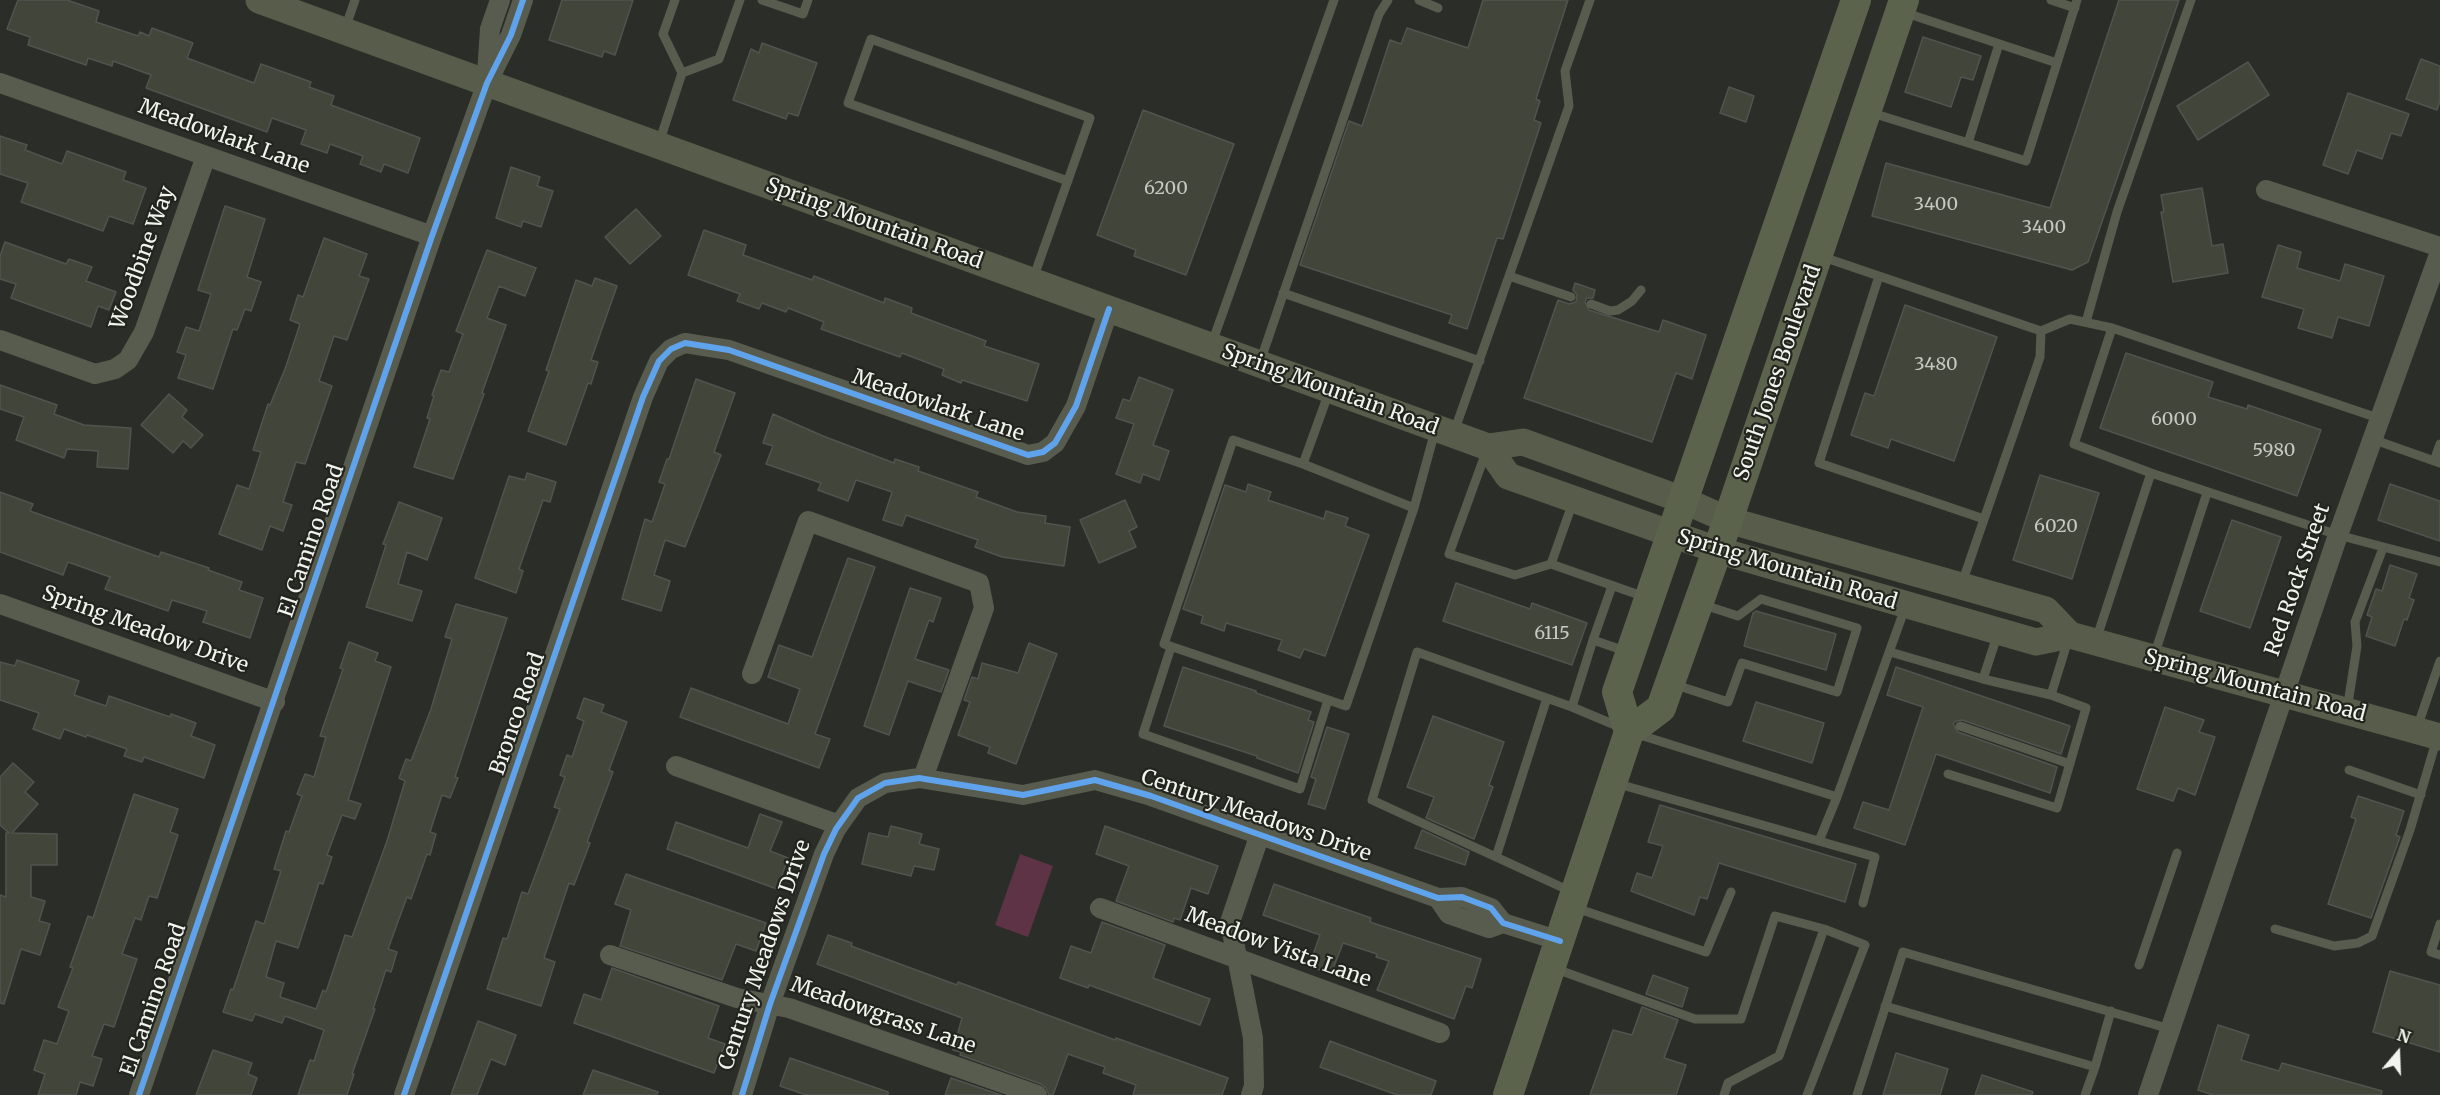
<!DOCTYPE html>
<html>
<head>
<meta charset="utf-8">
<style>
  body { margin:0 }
  #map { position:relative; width:2440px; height:1095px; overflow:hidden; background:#2b2d28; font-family:Merriweather,serif }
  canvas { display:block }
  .north { position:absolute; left:2368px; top:1023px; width:60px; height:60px; -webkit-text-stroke:4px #22241d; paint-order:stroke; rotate:19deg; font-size:16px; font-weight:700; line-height:24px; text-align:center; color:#f2f4ef }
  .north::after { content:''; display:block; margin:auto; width:21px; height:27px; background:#f2f4ef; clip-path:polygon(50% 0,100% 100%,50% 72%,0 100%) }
</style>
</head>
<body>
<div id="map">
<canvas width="2440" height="1095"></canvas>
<div class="north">N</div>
</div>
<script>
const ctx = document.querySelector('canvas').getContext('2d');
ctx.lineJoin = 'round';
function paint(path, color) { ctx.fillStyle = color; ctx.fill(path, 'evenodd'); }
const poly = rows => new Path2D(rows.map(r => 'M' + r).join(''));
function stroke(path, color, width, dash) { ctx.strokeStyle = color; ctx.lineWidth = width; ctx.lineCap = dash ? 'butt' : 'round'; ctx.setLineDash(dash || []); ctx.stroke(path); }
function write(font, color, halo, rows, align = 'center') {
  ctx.font = font + ' Merriweather,serif'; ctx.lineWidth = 4.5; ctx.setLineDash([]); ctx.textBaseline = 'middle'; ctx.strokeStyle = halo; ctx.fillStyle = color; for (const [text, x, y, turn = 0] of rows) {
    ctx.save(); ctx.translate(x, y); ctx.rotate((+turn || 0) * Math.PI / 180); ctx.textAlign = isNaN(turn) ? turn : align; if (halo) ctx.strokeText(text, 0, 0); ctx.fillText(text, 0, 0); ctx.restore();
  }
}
const green = poly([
  [1020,854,1053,866,1028,937,995,925]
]);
const building = poly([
  [18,0,67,0,99,11,96,22,138,36,140,32,149,36,152,28,193,43,187,58,254,83,261,64,311,82,309,87,334,96,331,105,420,138,408,173,384,164,381,172,360,164,363,156,330,144,327,153,301,144,306,130,272,118,267,132,146,88,151,75,113,61,112,66,88,58,86,65,28,45,30,37,7,29,18,0],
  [562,0,633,0,615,55,604,51,602,57,549,40,562,0],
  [1483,0,1568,0,1536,99,1540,101,1534,120,1541,123,1503,239,1497,238,1467,329,1449,323,1452,315,1300,265,1349,121,1362,126,1390,40,1401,44,1407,28,1468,48,1483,0],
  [2119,0,2179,0,2088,262,2072,270,1872,216,1886,163,2050,208,2119,0],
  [1923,37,1981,56,1973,80,1961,77,1951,107,1905,92,1923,37],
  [762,43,817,63,798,116,788,113,786,119,733,100,751,49,759,53,762,43],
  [2421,59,2440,66,2440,101,2437,110,2406,99,2421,59],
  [2248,62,2269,95,2198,140,2177,106,2248,62],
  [1729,87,1754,96,1746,122,1720,113,1729,87],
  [2348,93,2409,114,2401,136,2391,133,2382,159,2357,150,2348,174,2323,165,2348,93],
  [1143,110,1234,144,1186,275,1134,256,1136,250,1097,235,1143,110],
  [0,136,27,145,25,150,62,164,67,151,126,172,123,180,146,188,133,224,109,216,103,231,21,202,28,183,0,174,0,136],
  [511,167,540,177,537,186,553,191,541,227,523,221,521,227,496,218,511,167],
  [2202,188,2212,246,2223,244,2228,273,2173,282,2161,212,2164,212,2161,195,2202,188],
  [225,206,265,219,247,277,261,282,251,311,245,309,237,330,233,329,213,389,178,378,186,355,177,352,186,327,199,331,211,294,198,290,225,206],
  [636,209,661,236,630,264,605,237,636,209],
  [704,230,746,245,743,255,812,280,814,276,884,303,885,298,912,308,911,313,986,341,984,346,1039,364,1027,401,962,380,961,383,942,375,944,369,902,353,900,357,821,329,824,322,788,308,786,312,762,303,759,309,737,301,740,294,688,275,704,230],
  [324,238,367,254,359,276,369,279,347,340,334,336,319,381,332,386,305,464,296,462,283,502,292,505,283,531,270,526,262,550,219,534,237,485,249,489,261,452,253,450,268,404,270,405,285,369,300,324,290,320,298,295,303,297,324,238],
  [5,242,66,264,69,259,92,267,86,281,116,292,109,310,98,306,91,327,11,298,16,284,0,279,0,256,5,242],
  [2278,245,2301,252,2297,268,2340,281,2345,264,2384,276,2369,326,2338,317,2332,338,2298,328,2304,309,2262,297,2278,245],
  [487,250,536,268,525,296,499,286,487,318,506,325,482,393,484,394,453,479,414,467,430,419,427,418,434,396,432,395,441,370,449,372,463,334,456,331,487,250],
  [595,278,617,286,591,360,598,362,591,384,588,383,566,445,528,431,549,371,546,370,576,280,592,286,595,278],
  [1575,283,1595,290,1593,298,1587,298,1585,302,1589,310,1659,332,1663,320,1706,335,1692,379,1676,373,1652,442,1524,398,1558,300,1569,304,1576,302,1577,295,1573,290,1575,283],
  [1905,305,1997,337,1954,461,1891,439,1888,448,1851,435,1865,393,1874,396,1905,305],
  [2126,353,2213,382,2208,397,2247,409,2248,405,2321,430,2297,496,2100,428,2126,353],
  [1139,377,1173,390,1153,445,1169,451,1159,480,1143,474,1140,483,1116,474,1134,424,1116,418,1123,399,1130,401,1139,377],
  [696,379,735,393,714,452,721,455,685,547,665,540,654,575,670,581,661,611,622,599,645,519,652,522,665,484,659,482,667,459,669,459,696,379],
  [0,385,57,405,54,414,84,425,131,428,128,469,97,467,98,451,67,449,64,458,16,440,24,417,0,409,0,385],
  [169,394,187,410,182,417,203,435,191,448,183,441,173,453,141,425,169,394],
  [773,414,823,436,894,463,895,459,919,467,918,471,978,492,976,497,1017,512,1046,516,1045,523,1070,527,1064,566,1002,557,975,547,978,540,906,515,902,526,883,520,892,492,856,480,848,501,818,490,821,483,766,464,773,446,763,443,773,414],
  [527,473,556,482,550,502,543,500,519,569,523,571,516,593,475,578,509,476,525,480,527,473],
  [2040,475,2099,493,2072,579,2013,560,2040,475],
  [1248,484,1271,492,1268,500,1324,519,1326,511,1348,518,1345,526,1369,535,1325,656,1304,649,1300,658,1278,650,1282,640,1226,623,1224,631,1201,623,1203,616,1183,609,1225,485,1246,492,1248,484],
  [2390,484,2440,501,2440,541,2378,520,2390,484],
  [0,492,33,504,30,511,159,557,161,552,209,568,208,570,242,582,239,590,263,598,250,638,203,622,207,611,172,600,168,611,105,589,110,577,68,562,63,575,0,552,0,492],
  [1125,500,1137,527,1129,531,1136,547,1099,563,1080,520,1125,500],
  [399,502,442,518,427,560,407,552,398,584,422,591,412,621,366,607,386,545,383,544,399,502],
  [2232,520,2281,537,2250,628,2200,611,2232,520],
  [848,558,875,567,815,734,830,739,819,768,680,717,691,688,788,724,800,689,768,677,779,645,812,657,848,558],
  [2390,565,2417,574,2409,598,2414,600,2407,620,2404,619,2395,646,2366,636,2372,617,2367,615,2376,589,2382,591,2390,565],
  [1456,583,1530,609,1532,603,1587,623,1572,665,1443,621,1456,583],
  [910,588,941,598,933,622,929,620,915,659,949,670,941,692,908,681,889,735,864,726,910,588],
  [456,604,507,618,455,777,458,778,450,798,442,795,430,832,436,834,430,855,427,854,411,899,407,897,388,949,397,952,391,972,386,970,373,1009,375,1009,352,1074,354,1074,347,1095,298,1095,310,1060,314,1061,324,1030,285,1016,282,1023,255,1014,252,1021,223,1012,231,989,233,990,256,921,264,924,281,871,274,869,286,831,289,832,302,796,297,794,305,774,314,777,326,737,320,736,343,669,340,668,349,642,378,653,375,661,391,667,348,800,361,804,355,819,342,815,327,855,332,857,323,884,319,883,298,948,276,941,266,977,284,983,280,997,316,1009,323,990,326,992,345,935,352,937,387,841,405,781,399,778,406,759,411,761,431,709,452,639,445,637,456,604],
  [1756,611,1836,634,1826,670,1744,646,1753,613,1756,611],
  [1029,643,1057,654,1016,764,988,753,990,747,958,735,970,702,964,700,972,677,978,679,982,663,1018,673,1029,643],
  [17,660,79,681,74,695,106,706,109,696,170,717,171,714,196,723,191,736,215,745,204,778,144,757,142,762,124,756,127,749,87,735,86,737,64,729,60,739,33,729,39,713,0,700,0,662,15,666,17,660],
  [1183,667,1256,691,1256,693,1311,712,1308,720,1314,722,1298,773,1257,758,1257,756,1164,726,1183,667],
  [1896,667,2070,726,2061,754,1962,720,1956,721,1953,724,1958,732,2057,767,2050,793,1936,754,1905,845,1854,828,1863,802,1889,810,1923,707,1887,695,1896,667],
  [584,698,604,705,601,712,627,722,609,770,613,772,587,842,590,843,574,885,569,883,544,958,555,962,541,1006,487,989,503,938,507,939,522,892,528,894,560,809,554,807,565,777,560,775,567,755,572,757,584,721,577,718,584,698],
  [1756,702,1824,723,1812,763,1743,741,1756,702],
  [2165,707,2204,720,2199,732,2215,737,2195,795,2178,788,2173,801,2137,789,2165,707],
  [1433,716,1504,742,1489,785,1493,787,1474,839,1426,818,1434,797,1407,787,1433,716],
  [1327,727,1349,734,1325,809,1308,804,1316,779,1311,777,1327,727],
  [13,763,34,782,25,792,38,804,12,833,57,834,57,865,31,865,31,897,45,901,39,921,50,924,40,955,21,949,4,1004,0,1003,0,895,6,897,6,833,9,833,0,825,0,777,13,763],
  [134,794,178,809,170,832,178,835,157,898,149,896,141,920,135,918,122,954,137,959,114,1027,104,1024,92,1056,102,1059,93,1086,80,1082,76,1095,38,1095,45,1074,34,1070,44,1040,57,1044,69,1011,58,1007,73,968,70,967,88,916,93,918,134,794],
  [2358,796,2404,811,2396,835,2400,837,2371,918,2328,904,2356,819,2351,817,2358,796],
  [1660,805,1856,864,1845,902,1719,863,1707,899,1700,897,1694,915,1631,891,1637,873,1652,878,1663,846,1648,842,1660,805],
  [760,814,782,822,770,851,788,858,777,889,667,849,676,822,748,848,760,814],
  [891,826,922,834,919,844,939,849,934,870,914,866,911,876,862,864,869,833,888,837,891,826],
  [1105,826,1218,866,1208,894,1191,888,1180,920,1174,918,1173,922,1116,901,1129,866,1096,854,1105,826],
  [1422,830,1469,852,1465,865,1415,848,1422,830],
  [626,874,766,923,756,951,736,944,722,980,620,946,631,910,615,904,626,874],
  [1274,884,1371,918,1370,922,1481,959,1472,988,1466,986,1454,1019,1377,990,1389,961,1376,957,1377,954,1343,943,1331,974,1309,966,1320,935,1263,915,1274,884],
  [1102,922,1165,945,1153,978,1210,999,1200,1025,1089,985,1088,988,1060,978,1071,946,1091,953,1102,922],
  [828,935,852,943,851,946,957,985,958,982,1115,1040,1116,1038,1228,1078,1222,1095,1133,1095,1136,1085,1103,1073,1105,1067,1068,1054,1053,1095,1049,1095,1046,1088,1041,1084,960,1055,961,1052,953,1050,962,1018,817,964,828,935],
  [612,968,719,1006,708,1038,725,1044,714,1073,574,1023,584,994,601,1000,612,968],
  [2390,971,2440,985,2440,1052,2373,1032,2390,971],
  [1653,975,1688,988,1682,1007,1646,994,1653,975],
  [1642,1007,1678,1020,1664,1058,1686,1065,1676,1095,1590,1095,1613,1030,1632,1035,1642,1007],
  [478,1021,516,1035,505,1065,491,1059,477,1095,451,1095,478,1021],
  [2218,1025,2249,1035,2241,1060,2279,1071,2282,1063,2382,1091,2381,1095,2213,1095,2198,1090,2218,1025],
  [1330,1041,1436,1081,1431,1095,1397,1095,1320,1067,1330,1041],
  [213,1050,252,1063,248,1074,257,1078,251,1095,196,1095,213,1050],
  [1896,1053,1948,1069,1940,1095,1883,1095,1896,1053],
  [790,1058,888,1092,888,1095,806,1095,780,1086,790,1058],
  [593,1070,658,1092,657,1095,583,1095,593,1070],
  [1982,1075,2033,1092,2032,1095,1975,1095,1982,1075],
  [951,1078,1001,1095,945,1095,951,1078]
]);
const lane = poly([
  [675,0,663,34,682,73],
  [762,0,803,14,808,0],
  [1419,0,1438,8],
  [2051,0,2075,8],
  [1903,12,2057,63],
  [345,29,355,0],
  [1869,112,2026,161,2077,0],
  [659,143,682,73,719,59,740,0],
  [1968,143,1999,44],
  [1823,257,2041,331,2040,357,1962,583],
  [1509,276,1571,297],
  [1879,276,1819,463,1984,519],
  [1033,279,1090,118,871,39,848,103,1068,181],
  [1283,293,1480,361],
  [1591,304,1610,311,1618,310,1632,301,1641,290],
  [2086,322,2117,212,2191,0],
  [2041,331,2070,319,2112,328],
  [1212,343,1334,0],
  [1260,362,1379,14,1388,0],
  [1329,392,1303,464,1414,508,1435,431],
  [1454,432,1569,106,1565,71,1590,0],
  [2372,439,2440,463],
  [1486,452,1449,554,1515,575,1551,564],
  [2434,461,2440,444],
  [1303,464,1233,440,1164,644,1346,706,1414,508],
  [2151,473,2338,535,2440,562],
  [1573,502,1551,564,1645,597],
  [1612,586,1593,640,1628,652],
  [2096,640,2151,473,2074,444,2112,328,2378,418],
  [1171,647,1143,734,1300,789,1328,700],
  [1890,652,1983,679,2051,695],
  [2154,656,2207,493],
  [1983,679,1998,633],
  [1673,684,1728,702,1742,663,1837,692,1857,628,1761,599,1738,616,1701,604],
  [1572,707,1593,640],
  [2347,710,2357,646,2355,622,2383,548],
  [1960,726,2070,764],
  [2417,728,2440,661],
  [1637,734,1837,797,1905,608],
  [2349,770,2421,795],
  [1948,774,2057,808,2086,708,2051,695,2068,640],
  [1615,783,1875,857,1863,903],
  [1819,841,1837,797],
  [1496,857,1547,698],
  [1570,891,1372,800,1417,652,1572,707,1622,728],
  [1573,907,1706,952,1731,892],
  [2440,924,2431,952,2440,955],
  [2275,929,2334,946,2358,943,2372,936,2410,830,2437,738],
  [2139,965,2177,853],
  [1556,969,1695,1019,1741,1019,1775,916,1824,929,1779,1056,1728,1083,1724,1095],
  [1885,1006,2095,1067,2085,1095],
  [2095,1067,2111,1011],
  [1807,1095,1865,945,1824,929],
  [1857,1095,1903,952,2170,1029]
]);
const street = poly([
  [487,74,490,29,500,0],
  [0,83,432,236],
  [2266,190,2440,247],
  [0,340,95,374,115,369,128,360,144,332,206,156],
  [0,604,275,702],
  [752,674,808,521,979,583,984,608,923,778],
  [676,766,839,825],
  [1438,898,1449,914,1489,928,1503,923],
  [1100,908,1440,1033],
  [610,955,737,998,789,1008,1037,1095],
  [139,1095,432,236,487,83,511,35,523,0],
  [404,1095,643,397,659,361,671,349,685,343,729,350,1028,455,1043,452,1055,443,1076,406,1109,309],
  [742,1095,770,1004,824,854,836,829,858,798,885,783,919,778,1023,795,1095,780,1151,796,1438,898,1462,897,1491,908,1503,923,1560,941],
  [1251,1095,1254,1086,1253,1038,1230,922,1260,834],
  [2148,1095,2338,535,2440,252]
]);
const secondary = poly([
  [259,0,1488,447,1523,442,1683,500,1728,520,2046,610,2070,635],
  [1488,447,1508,476,1717,550,2036,642,2070,635,2440,737]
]);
const primary = poly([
  [1629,732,1617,692,1856,0],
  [1508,1095,1629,732,1661,708,1728,520,1904,0]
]);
const cycleway = poly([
  [139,1095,432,236,487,83,511,35,523,0],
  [404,1095,643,397,659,361,671,349,685,343,729,350,1028,455,1043,452,1055,443,1076,406,1109,309],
  [742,1095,770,1004,824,854,836,829,858,798,885,783,919,778,1023,795,1095,780,1151,796,1438,898,1462,897,1491,908,1503,923,1560,941]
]);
const numberNames = [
  ["6200",1166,189],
  ["3400",1936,205],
  ["3400",2044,228],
  ["3480",1936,365],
  ["6000",2174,420],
  ["5980",2274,451],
  ["6020",2056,527],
  ["6115",1552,634]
];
const streetNames = [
  ["Meadowlark Lane",224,137,20],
  ["Spring Mountain Road",874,224,20],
  ["Woodbine Way",143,258,-70],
  ["South Jones Boulevard",1778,373,-71],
  ["Spring Mountain Road",1330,390,20],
  ["Meadowlark Lane",938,406,19],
  ["El Camino Road",312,541,-71],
  ["Spring Mountain Road",1787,570,17],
  ["Red Rock Street",2298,580,-71],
  ["Spring Meadow Drive",145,630,20],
  ["Spring Mountain Road",2255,686,15],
  ["Bronco Road",518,714,-71],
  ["Century Meadows Drive",1256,816,19],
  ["Meadow Vista Lane",1278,948,20],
  ["Century Meadows Drive",765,955,-71],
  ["El Camino Road",154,1000,-71],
  ["Meadowgrass Lane",883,1016,19]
];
paint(green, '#5e3346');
paint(building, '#424539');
stroke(building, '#52534f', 1.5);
stroke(lane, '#585c4e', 9);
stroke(street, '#585c4e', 20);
stroke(secondary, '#575d4a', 27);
stroke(primary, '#5c634d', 30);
stroke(cycleway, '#60a3ed', 6);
write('18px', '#c6c8c2', null, numberNames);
write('21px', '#f2f4ef', '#22241d', streetNames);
</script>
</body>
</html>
